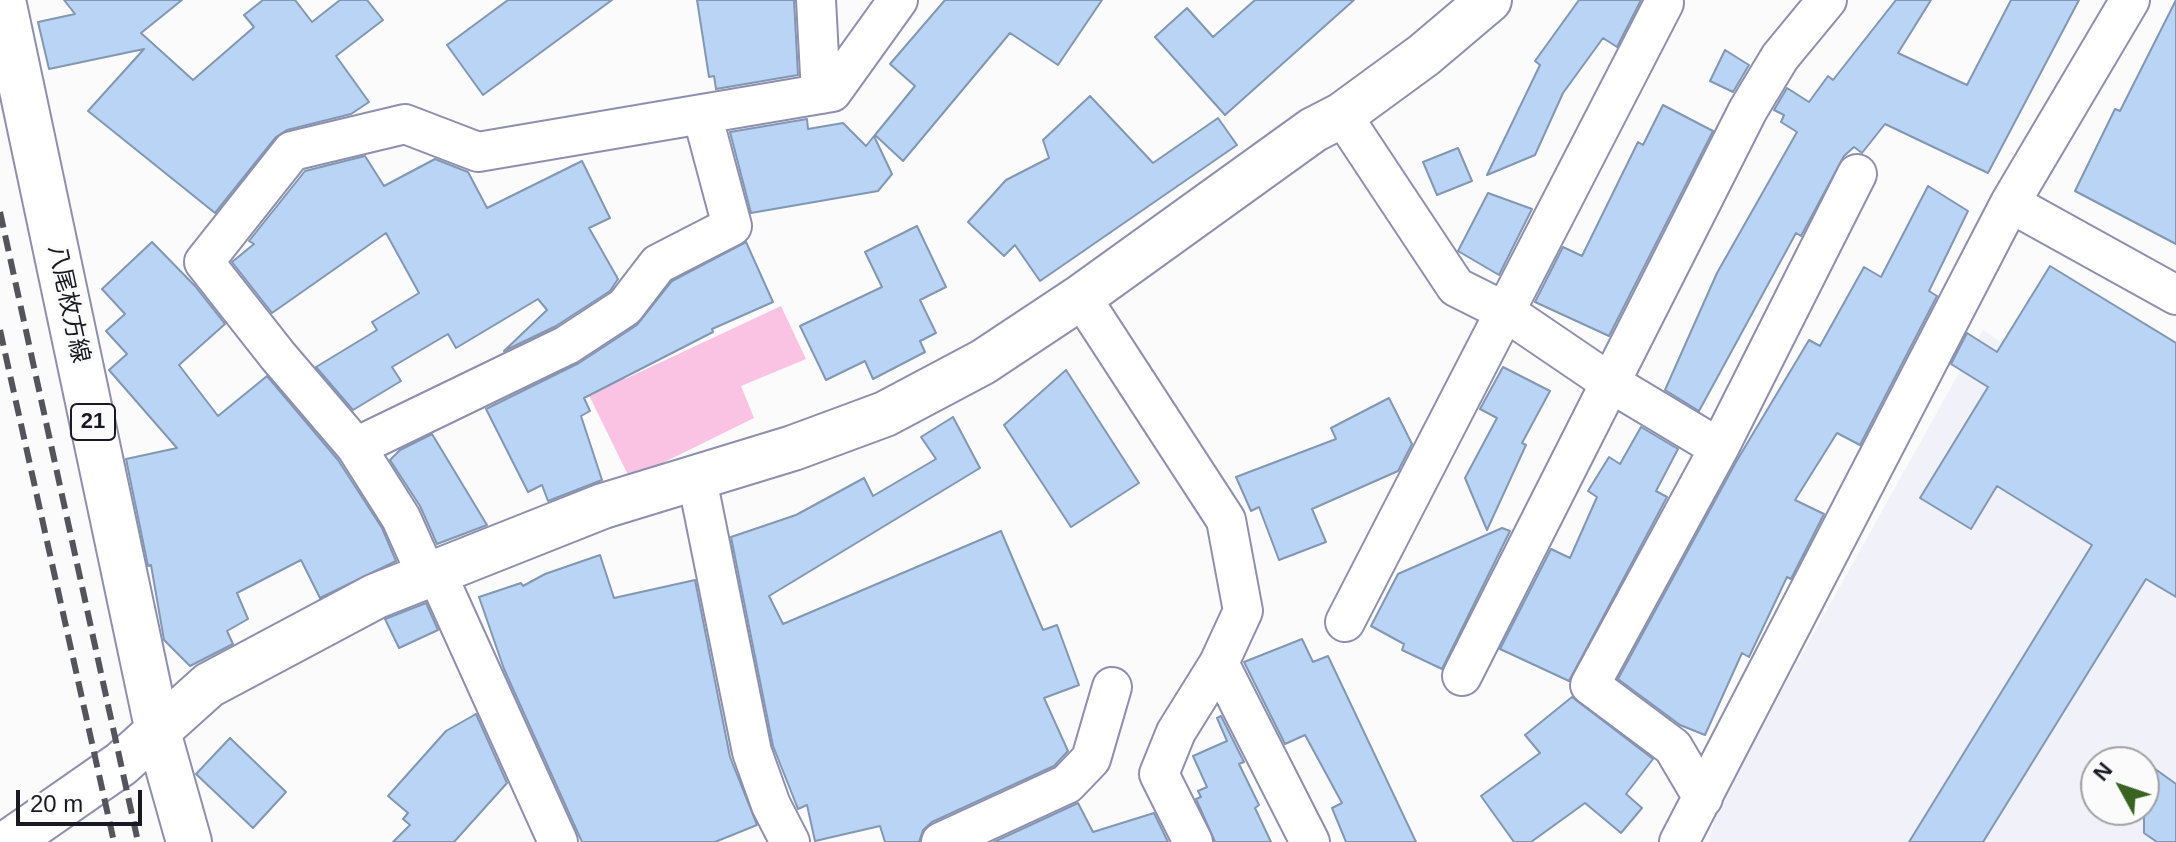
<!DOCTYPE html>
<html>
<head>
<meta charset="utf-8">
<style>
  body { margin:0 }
  #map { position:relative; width:2176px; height:842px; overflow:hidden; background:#fbfbfb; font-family:Arial,sans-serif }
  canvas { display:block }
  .north { position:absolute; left:2080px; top:746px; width:80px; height:80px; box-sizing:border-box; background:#fbfbfb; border:2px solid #a1a1a5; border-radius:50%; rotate:310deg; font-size:22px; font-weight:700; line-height:32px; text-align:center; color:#191924 }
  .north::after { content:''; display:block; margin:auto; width:28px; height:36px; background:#386321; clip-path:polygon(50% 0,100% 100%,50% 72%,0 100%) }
  .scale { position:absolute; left:16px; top:790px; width:126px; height:36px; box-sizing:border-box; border:4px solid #191924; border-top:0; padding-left:10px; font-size:24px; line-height:28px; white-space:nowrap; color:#191924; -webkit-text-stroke:6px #fbfbfb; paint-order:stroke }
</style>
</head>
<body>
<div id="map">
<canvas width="2176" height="842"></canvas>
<div class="north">N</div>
<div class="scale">20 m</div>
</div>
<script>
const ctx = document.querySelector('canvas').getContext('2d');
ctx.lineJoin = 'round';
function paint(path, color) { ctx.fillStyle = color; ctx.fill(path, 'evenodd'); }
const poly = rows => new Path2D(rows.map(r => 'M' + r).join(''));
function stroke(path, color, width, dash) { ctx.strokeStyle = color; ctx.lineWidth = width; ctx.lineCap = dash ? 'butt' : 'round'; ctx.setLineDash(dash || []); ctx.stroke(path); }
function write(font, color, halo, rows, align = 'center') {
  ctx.font = font + ' Arial,"Noto Sans JP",sans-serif'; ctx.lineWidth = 6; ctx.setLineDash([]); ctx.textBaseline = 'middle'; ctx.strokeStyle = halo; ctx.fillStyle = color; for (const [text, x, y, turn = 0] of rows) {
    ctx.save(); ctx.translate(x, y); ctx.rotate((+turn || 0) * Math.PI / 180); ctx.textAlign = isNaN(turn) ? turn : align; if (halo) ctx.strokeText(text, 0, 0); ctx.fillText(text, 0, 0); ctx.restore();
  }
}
const built = poly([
  [1983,330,2176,462,2176,842,1709,842,1719,803],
  [2096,762,2144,762,2144,810,2096,810]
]);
const green = poly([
  [781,306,806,359,741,386,754,418,630,479,582,381,617,364,625,379]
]);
const building = poly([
  [64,0,182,0,141,33,193,80,254,27,244,15,263,0,295,0,312,22,340,0,367,0,383,20,336,56,369,102,351,114,287,130,276,137,215,213,88,111,144,49,49,69,38,22,75,14,64,0],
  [508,0,612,0,483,95,447,45,508,0],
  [697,0,794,0,798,75,716,89,714,76,709,77,697,0],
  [945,0,1102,0,1058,65,1010,33,903,161,875,135,915,86,890,64,945,0],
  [1255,0,1354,0,1225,115,1155,37,1187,8,1213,37,1255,0],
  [1579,0,1641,0,1617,47,1603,38,1563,93,1535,155,1487,175,1540,65,1535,61,1579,0],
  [1896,0,1931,0,1898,53,1967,85,2011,0,2079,0,1988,173,1885,124,1862,153,1854,147,1844,156,1801,236,1796,233,1699,411,1665,390,1717,273,1797,132,1781,122,1784,115,1774,110,1787,88,1809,102,1828,76,1833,80,1896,0],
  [2176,0,2176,244,2075,191,2115,109,2120,111,2176,0],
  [1725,50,1749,65,1733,92,1710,81,1725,50],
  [1090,96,1153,163,1218,118,1237,145,1040,281,1015,245,1004,256,968,222,1006,180,1049,158,1043,140,1090,96],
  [1663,105,1713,131,1609,336,1535,302,1563,247,1582,256,1638,142,1643,145,1663,105],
  [807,119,808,129,843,123,866,146,874,136,892,174,878,191,751,213,730,132,807,119],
  [1458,148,1472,181,1437,195,1423,162,1458,148],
  [365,156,384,186,435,159,468,172,487,208,582,161,610,218,589,228,618,279,610,291,556,326,504,351,547,310,538,299,456,348,448,334,392,367,401,381,353,410,316,367,377,330,372,322,419,293,386,233,272,313,232,262,254,244,249,241,305,171,365,156],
  [1928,186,1968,211,1929,291,1937,296,1860,445,1837,433,1795,500,1824,514,1791,579,1787,577,1749,657,1742,653,1705,735,1680,725,1618,679,1736,462,1809,340,1820,346,1864,267,1881,277,1928,186],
  [1488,193,1532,209,1499,275,1458,251,1488,193],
  [917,226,946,287,920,300,936,333,920,341,925,352,873,379,865,361,826,380,800,326,882,287,865,252,917,226],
  [152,242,195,286,225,324,179,365,218,416,267,376,338,460,382,528,396,561,320,598,301,560,237,593,248,619,227,631,233,644,190,666,164,640,151,565,148,566,126,459,177,448,109,370,127,354,106,331,125,314,102,289,152,242],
  [746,242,773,302,712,329,713,332,584,398,590,411,581,416,602,480,548,501,542,485,528,492,486,409,579,363,637,325,672,281,746,242],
  [2050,266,2176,343,2176,597,2146,579,1983,842,1909,842,2092,545,1997,486,1971,529,1920,498,1988,387,1951,364,1967,333,1997,352,2050,266],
  [1503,367,1550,391,1522,443,1526,445,1487,530,1465,478,1497,418,1480,409,1503,367],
  [1066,370,1139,483,1071,527,1004,425,1066,370],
  [1389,398,1412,444,1398,471,1312,509,1326,542,1279,560,1259,507,1251,511,1236,477,1336,439,1331,428,1389,398],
  [953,417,980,468,769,596,783,624,1001,531,1043,630,1057,625,1079,685,1044,698,1068,751,1054,766,932,822,923,830,919,842,885,842,880,826,815,841,807,805,798,809,773,746,731,537,796,515,864,478,873,496,936,459,921,437,953,417],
  [1641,427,1678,449,1656,491,1667,497,1569,681,1500,649,1551,549,1570,558,1597,497,1588,491,1609,457,1620,464,1641,427],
  [432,434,487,525,437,544,420,506,390,460,400,450,432,434],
  [1502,528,1510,531,1442,669,1402,650,1404,644,1371,626,1398,574,1502,528],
  [600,555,614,598,695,580,730,757,757,825,715,842,582,842,504,669,479,597,521,583,523,586,545,574,600,555],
  [426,603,438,630,399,648,385,619,426,603],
  [1302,639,1313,662,1328,656,1416,842,1346,842,1332,808,1342,803,1305,735,1285,744,1244,662,1302,639],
  [1572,697,1653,759,1626,794,1642,808,1621,833,1585,803,1531,842,1514,842,1481,796,1540,753,1525,735,1572,697],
  [476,714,507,783,454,842,393,842,410,825,403,819,408,813,388,796,446,731,476,714],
  [1221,716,1244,762,1239,764,1259,805,1255,808,1271,842,1215,842,1196,799,1201,797,1198,791,1207,787,1193,756,1227,741,1217,718,1221,716],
  [230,738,286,792,253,828,196,774,230,738],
  [2144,761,2176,784,2176,842,2157,842,2144,833,2144,761],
  [1078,803,1093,832,1154,813,1168,842,994,842,1078,803]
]);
const street = poly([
  [816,0,821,94],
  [1342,115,1456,287,1506,312,1609,382,1719,448],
  [2010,203,2176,295],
  [1081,297,1226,520,1243,611,1219,663,1176,732,1159,774,1193,842],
  [356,447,567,345,625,307,658,264,732,226,702,114],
  [697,479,752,752,771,805,790,842],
  [427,576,401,518,356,447,278,356,204,262,292,151,405,124,478,152,832,92,898,0],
  [445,592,558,842],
  [1345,622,1664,3],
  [1219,663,1310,842],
  [1462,676,1748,110,1780,57,1827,0],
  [1703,798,1673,747,1590,685,1719,448,1857,174],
  [941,842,1067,784,1091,759,1112,687],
  [1679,842,2010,203,2130,0]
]);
const secondary = poly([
  [9,842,121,764,209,685,376,596,603,506,793,448,885,414,983,362,1081,297,1313,130,1342,115,1424,55,1489,0]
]);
const primary = poly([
  [3,0,158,732,189,842]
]);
const rail = poly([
  [0,212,138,842],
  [0,330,114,842]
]);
const shields = [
  [93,422,44]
];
const shieldNames = [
  ["21",93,422]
];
const streetNames = [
  ["八尾枚方線",68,304,78]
];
paint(built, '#f0f1f9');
paint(green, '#fac2e3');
paint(building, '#bad4f5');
stroke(building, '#8297b1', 2);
stroke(street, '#8e8fae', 42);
stroke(secondary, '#8e8fae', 48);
stroke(primary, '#8e8fae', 48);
stroke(street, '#fff', 38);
stroke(secondary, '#fff', 44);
stroke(primary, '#fff', 44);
stroke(rail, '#54545c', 6, [16, 8]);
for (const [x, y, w] of shields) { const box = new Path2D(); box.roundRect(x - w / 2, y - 18, w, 36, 6); ctx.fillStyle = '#fbfbfb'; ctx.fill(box); stroke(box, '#191924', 2); }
write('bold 22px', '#191924', null, shieldNames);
write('24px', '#191924', '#fbfbfb', streetNames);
</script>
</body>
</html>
